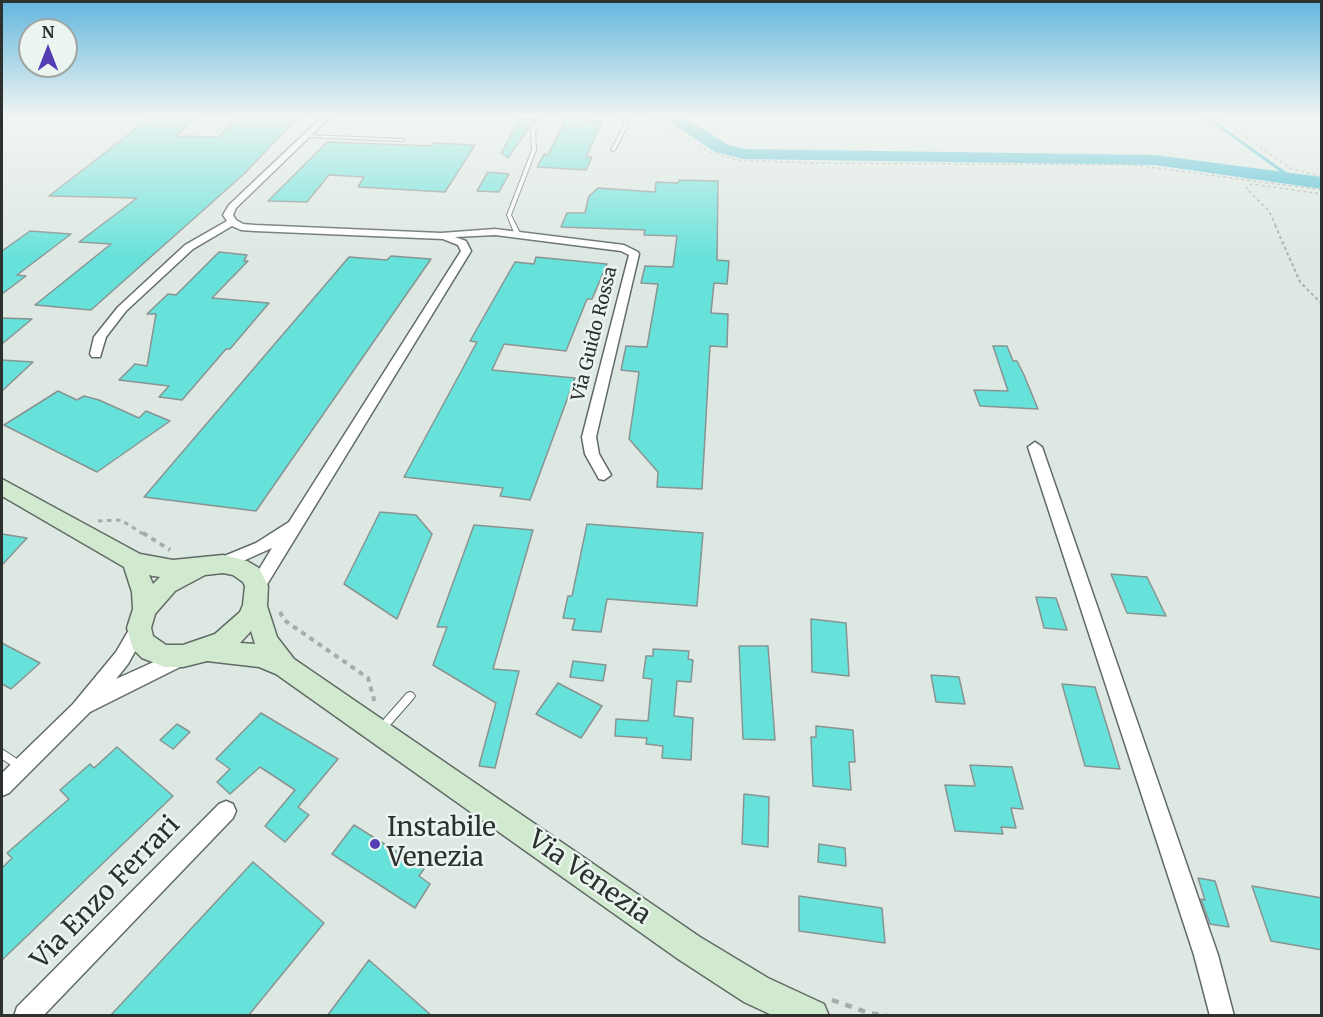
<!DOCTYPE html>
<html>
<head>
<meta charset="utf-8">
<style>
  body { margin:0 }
  #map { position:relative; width:1323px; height:1017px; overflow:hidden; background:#dee8e3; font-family:Merriweather,serif }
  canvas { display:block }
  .frame { position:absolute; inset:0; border:3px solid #2c302e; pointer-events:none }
  .north { position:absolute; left:18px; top:18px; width:60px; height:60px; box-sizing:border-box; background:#ebf5f0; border:2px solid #9fa6a2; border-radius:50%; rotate:0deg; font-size:16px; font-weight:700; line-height:24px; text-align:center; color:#2c302e }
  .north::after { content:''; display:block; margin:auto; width:21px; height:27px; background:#533eb6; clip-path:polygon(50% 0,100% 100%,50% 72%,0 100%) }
</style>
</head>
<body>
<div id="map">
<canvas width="1323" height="1017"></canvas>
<div class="frame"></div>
<div class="north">N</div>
</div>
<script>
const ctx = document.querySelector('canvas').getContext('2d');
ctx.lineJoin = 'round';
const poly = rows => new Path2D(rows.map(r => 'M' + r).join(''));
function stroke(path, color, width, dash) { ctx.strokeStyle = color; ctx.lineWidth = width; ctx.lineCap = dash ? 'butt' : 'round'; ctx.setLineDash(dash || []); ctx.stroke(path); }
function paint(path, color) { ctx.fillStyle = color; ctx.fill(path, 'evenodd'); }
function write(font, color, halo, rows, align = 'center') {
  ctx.font = font + ' Merriweather,serif'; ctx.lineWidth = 5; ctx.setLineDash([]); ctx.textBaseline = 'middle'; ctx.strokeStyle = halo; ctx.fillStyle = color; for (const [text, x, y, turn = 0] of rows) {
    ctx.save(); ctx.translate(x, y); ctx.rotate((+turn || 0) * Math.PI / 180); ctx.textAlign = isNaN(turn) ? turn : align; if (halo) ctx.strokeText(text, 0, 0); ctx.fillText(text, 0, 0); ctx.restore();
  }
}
const stream = poly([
  [1205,116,1293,179]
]);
const river = poly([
  [661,116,681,116,727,144,744,149,1155,155,1322,177,1322,189,1155,165,743,159,715,152,661,116]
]);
const building = poly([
  [152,116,199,116,176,136,218,137,239,116,299,116,244,174,91,310,35,305,111,244,79,242,137,198,49,196,152,116],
  [567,116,586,116,583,120,602,121,586,157,592,157,586,170,537,167,544,154,548,155,567,116],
  [520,119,535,119,508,158,501,153,520,119],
  [327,142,431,146,433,143,475,145,445,192,358,187,364,177,329,175,307,202,268,201,327,142],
  [488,172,509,174,499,192,477,191,488,172],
  [679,180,718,181,717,260,729,261,727,284,714,283,711,313,728,314,727,347,710,346,702,489,657,487,658,472,629,439,639,372,621,370,626,346,647,347,658,284,641,283,645,266,673,267,677,236,644,235,645,230,561,227,567,213,585,213,589,196,598,188,655,192,656,182,678,183,679,180],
  [30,231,71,234,17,275,26,276,2,294,2,251,30,231],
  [219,252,247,255,244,261,248,261,212,298,269,303,230,349,226,349,182,400,159,397,169,386,119,380,135,364,147,366,156,314,147,314,168,294,176,295,219,252],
  [391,256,431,259,256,511,144,497,349,257,387,260,391,256],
  [536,257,607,264,592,299,587,299,566,351,504,344,492,370,575,378,530,500,500,496,503,488,404,477,477,342,470,341,515,262,534,264,536,257],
  [2,318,32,319,2,344,2,318],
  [993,346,1007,346,1013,361,1017,361,1024,375,1038,409,980,406,974,390,1008,391,993,346],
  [2,360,33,362,2,391,2,360],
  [58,391,77,400,84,396,99,400,139,418,146,411,170,421,97,472,4,425,58,391],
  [380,512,416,515,432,534,397,619,344,584,380,512],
  [587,524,703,533,697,606,607,599,601,632,572,630,575,619,563,618,568,596,572,596,587,524],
  [474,525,533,530,493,669,519,671,495,768,479,766,496,703,433,665,447,627,437,627,474,525],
  [2,534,27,538,2,565,2,534],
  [1111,574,1147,577,1166,616,1127,613,1111,574],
  [1036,597,1056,598,1067,630,1044,628,1036,597],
  [811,619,846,623,849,676,812,672,811,619],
  [2,643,40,663,11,689,2,684,2,643],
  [739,646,768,646,775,740,743,739,739,646],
  [653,649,689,651,688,659,693,660,691,682,677,681,674,716,693,718,691,760,662,758,663,746,646,744,647,738,615,736,616,719,648,721,652,679,643,678,646,656,653,656,653,649],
  [573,661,606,665,603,681,570,677,573,661],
  [931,675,959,677,965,704,936,702,931,675],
  [558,683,602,706,581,738,536,714,558,683],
  [1062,684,1095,687,1120,769,1085,766,1062,684],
  [261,713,338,759,298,807,309,815,285,842,265,826,295,790,260,767,230,794,217,782,230,769,216,759,261,713],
  [177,724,190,732,173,749,160,740,177,724],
  [816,726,853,730,855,762,849,762,851,790,813,786,811,737,816,737,816,726],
  [117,747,173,796,2,960,2,868,12,858,7,853,69,799,60,790,90,764,94,768,117,747],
  [970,765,1012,767,1023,809,1011,808,1016,828,1001,827,1003,834,955,831,945,785,975,786,970,765],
  [744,794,769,797,768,847,742,844,744,794],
  [354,825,424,869,419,876,430,884,415,908,332,854,354,825],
  [819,844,845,848,846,866,818,862,819,844],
  [253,862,324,923,248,1016,110,1016,253,862],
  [1198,878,1215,881,1229,927,1210,924,1201,899,1205,900,1198,878],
  [1252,886,1322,898,1322,950,1271,941,1252,886],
  [799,896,882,908,885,943,799,931,799,896],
  [369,960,432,1016,327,1016,369,960]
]);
const pathFar4 = poly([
  [647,116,710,152,736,160,811,163,1134,165,1322,190],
  [1216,116,1290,168,1322,177],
  [1276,226,1269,211,1246,188,1252,184,1322,194]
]);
const pathFar3 = poly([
  [1275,225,1300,282,1322,304]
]);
const pathFar2 = poly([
  [98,521,121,520,145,535]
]);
const pathFar1 = poly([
  [143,533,170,550],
  [280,612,284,620,368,678,375,703]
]);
const path = poly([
  [832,1000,869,1013,888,1016]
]);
const service = poly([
  [540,116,544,116,535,131,536,150,511,215,521,235,518,237,515,235,507,215,532,150,531,131,540,116],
  [617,116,621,116,627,121,628,125,615,150,613,151,611,150,624,125,624,122,617,116],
  [307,135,402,139,404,140,402,141,306,137,305,136,307,135],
  [410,692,413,693,415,696,413,699,384,732,381,734,378,732,376,729,378,726,407,693,410,692],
  [2,749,23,763,25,766,23,769,20,771,2,759,2,749]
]);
const minor = poly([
  [323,116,331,116,236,208,233,215,236,220,243,224,255,225,441,233,495,229,624,245,638,252,639,254,596,437,599,454,611,475,604,480,599,479,585,454,582,437,629,255,621,251,495,235,455,237,466,241,471,251,263,591,257,593,251,591,249,586,272,548,223,570,217,569,215,564,217,559,256,543,289,522,461,251,458,245,443,239,255,231,241,230,232,226,193,249,126,311,106,337,100,357,92,357,90,354,94,337,118,307,185,245,227,221,223,215,229,205,323,116],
  [1035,442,1042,447,1218,955,1234,1016,1210,1016,1194,955,1028,447,1035,442],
  [139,621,145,623,148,628,128,664,116,679,178,651,184,653,187,659,184,665,90,712,9,793,2,796,2,773,73,704,116,652,133,623,139,621],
  [226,801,233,804,236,811,233,818,43,1016,14,1016,17,1007,219,804,226,801]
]);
const secondary = poly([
  [2,479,140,554,173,560,223,555,247,561,259,568,268,586,267,606,277,637,294,659,700,937,768,978,824,1004,829,1016,774,1016,744,1002,678,959,276,674,259,667,207,661,183,667,165,667,142,658,133,649,127,628,133,609,132,592,124,567,2,496,2,479],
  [223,573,233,575,243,582,245,586,243,605,240,612,215,634,183,645,166,645,153,636,151,628,155,614,175,591,205,575,223,573],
  [149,575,153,576,160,577,153,584,149,575],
  [251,631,255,644,240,643,251,631]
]);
const markers = [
  [375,844,6,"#533eb6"]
];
const farStreetnames = [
  ["Via Guido Rossa",595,334,-76]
];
const nearPoinames = [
  ["Instabile",387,829],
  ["Venezia",387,859]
];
const nearStreetnames = [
  ["Via Venezia",589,878,35],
  ["Via Enzo Ferrari",106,893,-46]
];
stroke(stream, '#3bb8d0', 3);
paint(river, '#3bb8d0');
paint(building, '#66e2da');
stroke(building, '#899392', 1.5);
stroke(service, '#616a66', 2);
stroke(minor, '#616a66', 3);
stroke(secondary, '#616a66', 3);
stroke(pathFar4, '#a5ada9', 1.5, [3, 3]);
stroke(pathFar3, '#a5ada9', 2, [3, 3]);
stroke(pathFar2, '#a5ada9', 3, [4.5, 4.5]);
stroke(pathFar1, '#a5ada9', 4, [5, 5]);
stroke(path, '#a5ada9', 4.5, [7, 7]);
paint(service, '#fff');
paint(minor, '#fff');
paint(secondary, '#d1e9ce');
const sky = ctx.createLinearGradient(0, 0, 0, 258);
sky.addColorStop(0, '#63b6de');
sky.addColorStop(0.45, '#f0f5f2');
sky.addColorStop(1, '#f0f5f200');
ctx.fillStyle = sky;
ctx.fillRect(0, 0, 1323, 258);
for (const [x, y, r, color] of markers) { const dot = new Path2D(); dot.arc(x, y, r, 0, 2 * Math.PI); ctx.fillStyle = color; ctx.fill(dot); stroke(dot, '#ebf5f0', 2); }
write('18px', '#2c302e', '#ebf5f0', farStreetnames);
write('26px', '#2c302e', '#ebf5f0', nearPoinames, 'left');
write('26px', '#2c302e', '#ebf5f0', nearStreetnames);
</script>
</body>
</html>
